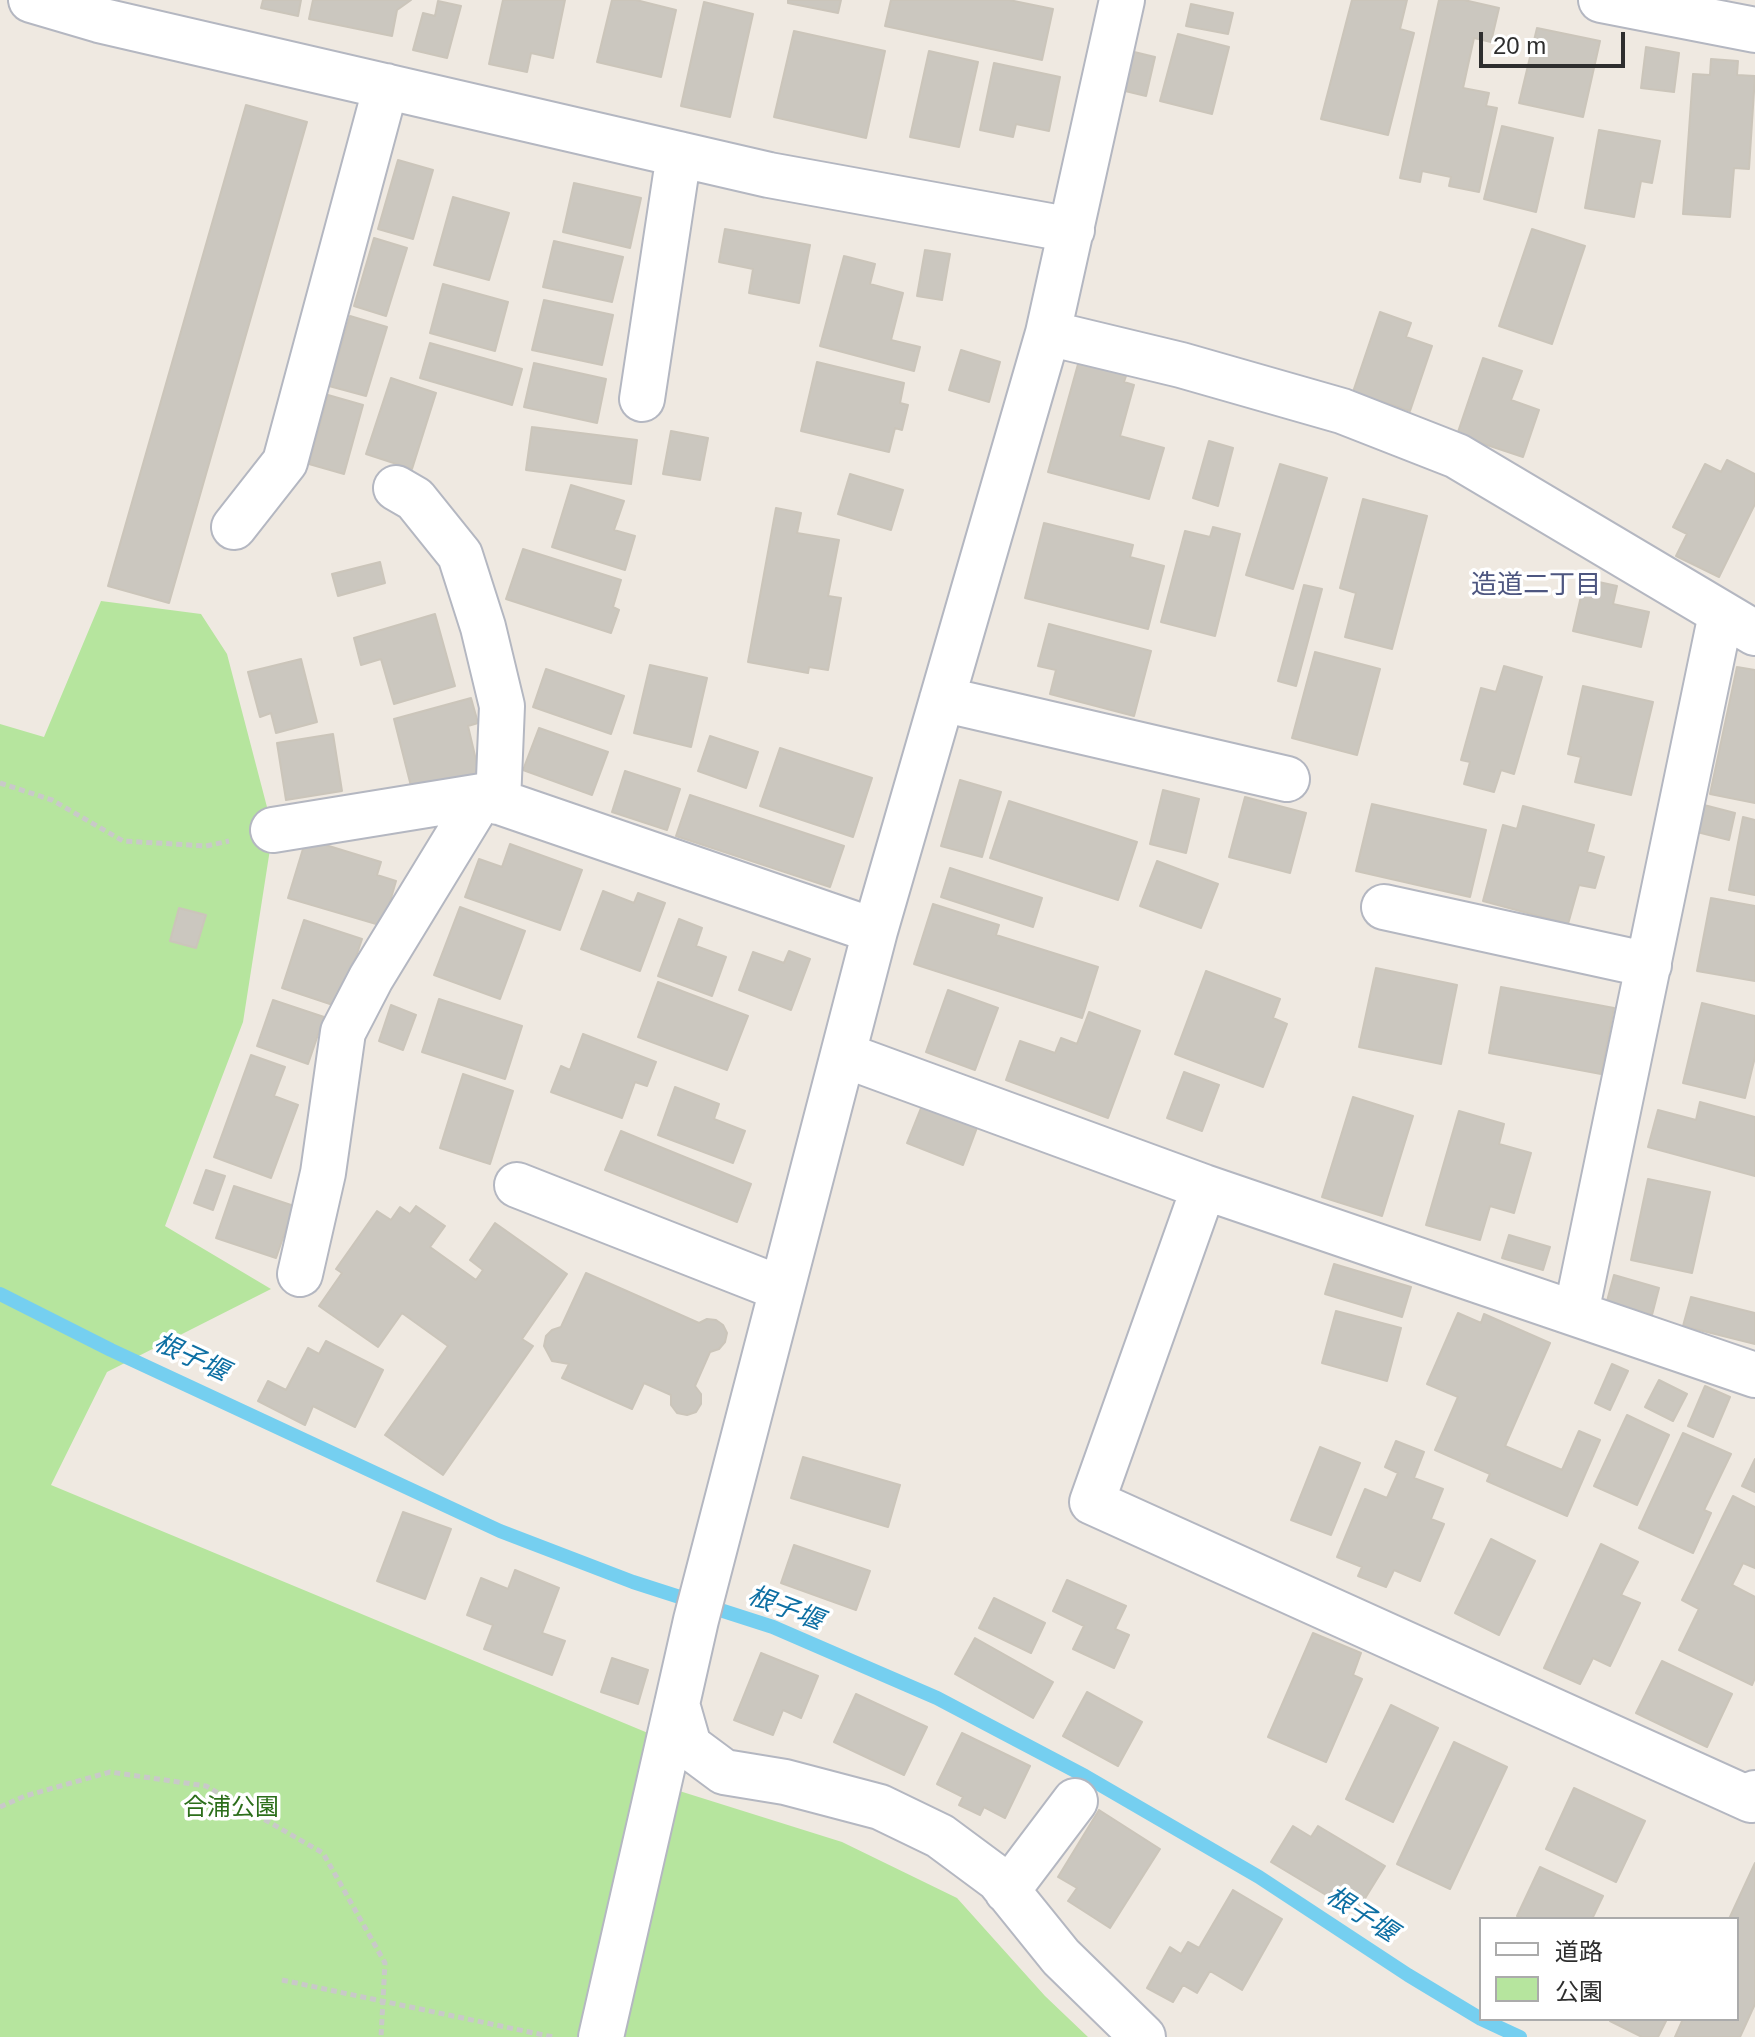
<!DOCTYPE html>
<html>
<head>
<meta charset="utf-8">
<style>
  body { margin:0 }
  #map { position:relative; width:1755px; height:2037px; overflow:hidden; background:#efe9e1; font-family:Helvetica,"Noto Sans JP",sans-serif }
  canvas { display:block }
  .legend { position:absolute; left:1479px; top:1917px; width:260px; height:104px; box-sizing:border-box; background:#fff; border:2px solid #ababab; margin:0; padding:10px 14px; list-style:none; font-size:24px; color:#2e2e2e }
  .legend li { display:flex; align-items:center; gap:16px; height:40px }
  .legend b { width:40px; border:2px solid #ababab }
  .scale { position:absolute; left:1479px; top:32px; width:146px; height:36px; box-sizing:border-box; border:4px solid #2e2e2e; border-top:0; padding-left:10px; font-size:24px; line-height:28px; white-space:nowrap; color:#2e2e2e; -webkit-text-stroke:6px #fff; paint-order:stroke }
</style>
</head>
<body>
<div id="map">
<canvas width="1755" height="2037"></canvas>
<ul class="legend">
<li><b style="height:10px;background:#fff"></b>道路</li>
<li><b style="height:22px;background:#b6e59e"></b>公園</li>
</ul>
<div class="scale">20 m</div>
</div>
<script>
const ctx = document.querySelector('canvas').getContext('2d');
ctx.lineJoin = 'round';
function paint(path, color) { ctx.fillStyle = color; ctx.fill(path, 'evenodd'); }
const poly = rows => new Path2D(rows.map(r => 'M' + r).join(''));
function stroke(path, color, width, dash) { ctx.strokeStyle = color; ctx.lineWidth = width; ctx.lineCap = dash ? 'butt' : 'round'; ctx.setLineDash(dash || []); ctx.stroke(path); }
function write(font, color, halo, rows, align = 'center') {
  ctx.font = font + ' Helvetica,"Noto Sans JP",sans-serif'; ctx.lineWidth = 7; ctx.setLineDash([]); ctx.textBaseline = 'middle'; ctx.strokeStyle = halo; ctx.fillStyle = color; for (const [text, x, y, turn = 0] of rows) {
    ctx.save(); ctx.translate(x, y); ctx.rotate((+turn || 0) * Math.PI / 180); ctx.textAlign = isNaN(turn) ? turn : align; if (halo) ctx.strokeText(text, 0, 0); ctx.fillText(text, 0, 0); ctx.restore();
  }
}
const green = poly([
  [101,601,201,614,227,654,273,830,243,1022,165,1226,271,1289,107,1372,51,1485,648,1733,638,1778,842,1842,957,1898,1045,1996,1088,2037,0,2037,0,724,44,737]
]);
const stream = poly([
  [0,1294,111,1350,500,1531,633,1582,773,1627,937,1698,1085,1776,1259,1877,1408,1975,1481,2019,1520,2037]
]);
const building = poly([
  [263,0,301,0,298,16,261,8,263,0],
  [313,0,411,0,397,10,392,36,309,19,313,0],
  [503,0,565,0,553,58,531,53,527,72,489,64,503,0],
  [612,0,636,0,676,10,661,77,597,62,612,0],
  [788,0,841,0,838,13,788,3,788,0],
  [891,0,1009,0,1053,9,1042,60,885,26,891,0],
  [1352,0,1407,0,1400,29,1414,33,1388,135,1321,119,1352,0],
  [1439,0,1464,0,1499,8,1491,42,1474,38,1463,88,1489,93,1486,106,1497,108,1479,192,1449,186,1451,177,1422,171,1420,182,1400,178,1439,0],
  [438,1,461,6,447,58,413,50,423,13,435,16,438,1],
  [704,2,753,14,730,117,681,106,704,2],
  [1191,4,1233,13,1228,34,1186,26,1191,4],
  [1537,28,1600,41,1583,117,1519,103,1537,28],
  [794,31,885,51,866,138,774,117,794,31],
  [1178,34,1229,47,1212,114,1160,101,1178,34],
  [1646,47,1679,53,1674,92,1641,88,1646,47],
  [929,51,978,62,959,147,910,137,929,51],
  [1130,51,1155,57,1146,96,1121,90,1130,51],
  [1711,59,1738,61,1737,75,1755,76,1749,169,1734,168,1730,217,1683,214,1693,74,1710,75,1711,59],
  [994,63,1060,77,1049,131,1016,124,1013,137,980,130,994,63],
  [246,105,307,122,169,603,108,586,246,105],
  [1502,126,1553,138,1536,212,1484,199,1502,126],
  [1599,130,1660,141,1652,183,1641,181,1634,217,1585,208,1599,130],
  [398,160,433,170,413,239,378,229,398,160],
  [574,183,641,198,630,248,563,232,574,183],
  [453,197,509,213,489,280,434,265,453,197],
  [725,229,810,245,799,303,749,293,753,269,719,262,725,229],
  [1532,229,1585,246,1552,344,1499,326,1532,229],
  [374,238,407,248,386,316,354,306,374,238],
  [554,241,623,257,612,302,543,287,554,241],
  [925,250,950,254,942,300,917,296,925,250],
  [844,256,875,264,870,284,903,293,891,340,920,347,914,371,820,346,844,256],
  [443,284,508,302,495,351,430,333,443,284],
  [544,300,613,315,602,365,532,350,544,300],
  [1380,312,1411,323,1406,337,1432,346,1410,411,1353,392,1380,312],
  [350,316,387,327,366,396,329,386,350,316],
  [430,343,522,369,512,405,420,378,430,343],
  [961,350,1000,362,989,402,949,390,961,350],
  [1080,357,1128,370,1124,382,1134,385,1120,436,1164,448,1149,499,1048,472,1080,357],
  [1483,358,1522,371,1511,400,1539,410,1523,457,1457,435,1483,358],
  [817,362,904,383,900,403,908,405,902,430,895,428,889,452,801,431,817,362],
  [534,363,606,379,597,423,524,407,534,363],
  [391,378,436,393,412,469,366,454,391,378],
  [328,395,363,405,344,474,309,464,328,395],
  [532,427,637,440,631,484,526,470,532,427],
  [671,431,708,438,700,480,663,474,671,431],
  [1209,441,1233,448,1218,506,1193,498,1209,441],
  [1727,460,1755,474,1755,504,1719,577,1676,556,1687,534,1673,527,1705,464,1721,472,1727,460],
  [1280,464,1327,478,1293,589,1246,575,1280,464],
  [850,474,903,490,891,530,838,514,850,474],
  [571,485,624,501,614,530,635,536,625,570,552,547,571,485],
  [1363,499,1427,516,1392,649,1345,637,1356,593,1340,588,1363,499],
  [776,508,801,513,797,533,839,540,828,596,841,598,828,670,809,667,808,673,748,662,776,508],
  [1044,523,1133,545,1130,557,1164,566,1148,629,1025,598,1044,523],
  [1213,527,1240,534,1215,636,1161,622,1185,531,1210,537,1213,527],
  [523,549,621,580,613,607,619,610,611,633,506,599,523,549],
  [380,562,385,583,338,596,332,574,380,562],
  [1585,579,1617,586,1613,604,1649,612,1641,647,1573,631,1585,579],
  [1304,585,1322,589,1296,686,1278,681,1304,585],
  [435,614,455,686,394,704,381,659,361,665,354,638,435,614],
  [1049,624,1151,651,1134,716,1050,694,1056,670,1038,666,1049,624],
  [1315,652,1380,669,1357,755,1292,738,1315,652],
  [301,659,317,722,276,733,271,713,260,717,248,672,301,659],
  [650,665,707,678,691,747,634,733,650,665],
  [1504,666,1542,677,1514,774,1501,770,1494,792,1464,784,1470,762,1461,760,1481,688,1496,692,1504,666],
  [1737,667,1755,670,1755,803,1710,794,1737,667],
  [546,669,624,696,611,734,533,707,546,669],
  [1583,686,1653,702,1631,795,1575,782,1581,757,1568,754,1583,686],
  [471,698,478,723,468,726,480,777,413,794,394,719,471,698],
  [539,728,608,752,592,795,523,770,539,728],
  [333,734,342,791,286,800,277,743,333,734],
  [710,736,758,752,746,788,698,771,710,736],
  [780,748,872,778,853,837,760,806,780,748],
  [625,771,680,789,667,830,612,812,625,771],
  [960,780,1001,792,982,857,941,846,960,780],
  [1163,790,1199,799,1186,853,1150,844,1163,790],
  [690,795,844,846,830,887,676,836,690,795],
  [1245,797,1306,813,1290,873,1229,857,1245,797],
  [1009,801,1137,842,1118,900,990,858,1009,801],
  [1372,804,1486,830,1470,897,1356,871,1372,804],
  [1704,805,1735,813,1729,840,1697,832,1704,805],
  [1523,806,1594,825,1587,852,1604,857,1595,888,1579,885,1568,924,1483,901,1503,825,1517,829,1523,806],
  [1743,817,1755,820,1755,895,1729,890,1743,817],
  [306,839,381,862,377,875,396,881,383,926,288,898,306,839],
  [510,844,582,870,560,930,465,897,479,859,502,867,510,844],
  [1157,861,1218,884,1201,928,1140,906,1157,861],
  [950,868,1042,898,1033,927,941,897,950,868],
  [603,891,634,903,638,893,665,903,640,971,581,949,603,891],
  [1711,898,1755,906,1755,981,1697,971,1711,898],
  [933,904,999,925,996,935,1098,967,1082,1018,914,964,933,904],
  [460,907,525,931,500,999,434,975,460,907],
  [179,908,206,915,196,948,170,941,179,908],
  [679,919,702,928,696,946,726,957,712,996,658,976,679,919],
  [304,920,362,939,339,1007,282,988,304,920],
  [789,951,810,959,791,1010,739,990,753,952,784,963,789,951],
  [1376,968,1457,985,1441,1064,1359,1047,1376,968],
  [1206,971,1280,999,1273,1018,1287,1024,1263,1087,1175,1054,1206,971],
  [658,982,748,1016,727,1070,638,1037,658,982],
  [1501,987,1614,1008,1601,1074,1489,1053,1501,987],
  [948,990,998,1008,975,1070,926,1052,948,990],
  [439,999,522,1026,505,1079,422,1052,439,999],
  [273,1000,324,1017,308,1064,257,1046,273,1000],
  [1702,1003,1755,1016,1755,1057,1745,1098,1683,1083,1702,1003],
  [391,1005,416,1015,403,1050,379,1041,391,1005],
  [1089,1012,1140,1031,1108,1118,1006,1080,1020,1041,1055,1053,1061,1038,1077,1044,1089,1012],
  [583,1034,656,1062,647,1086,635,1082,622,1118,551,1092,561,1066,570,1070,583,1034],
  [251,1055,285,1067,274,1096,298,1105,271,1178,214,1157,251,1055],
  [1184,1072,1219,1085,1202,1131,1167,1118,1184,1072],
  [463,1074,513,1091,490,1164,440,1148,463,1074],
  [675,1087,719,1104,714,1119,745,1131,733,1163,658,1135,675,1087],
  [1353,1097,1413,1116,1382,1216,1322,1197,1353,1097],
  [1700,1102,1755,1117,1755,1176,1648,1147,1658,1110,1696,1120,1700,1102],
  [923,1103,978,1125,963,1165,907,1143,923,1103],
  [1459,1111,1504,1124,1499,1144,1531,1153,1514,1213,1490,1206,1480,1240,1426,1225,1459,1111],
  [621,1131,751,1184,737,1222,605,1170,621,1131],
  [206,1170,225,1176,213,1210,194,1203,206,1170],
  [1648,1179,1710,1192,1692,1273,1631,1260,1648,1179],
  [234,1186,294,1206,276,1258,216,1238,234,1186],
  [416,1206,445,1226,430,1247,476,1280,483,1270,470,1260,495,1223,567,1274,522,1339,533,1346,443,1475,385,1435,448,1346,402,1313,378,1347,319,1306,342,1273,336,1269,377,1211,391,1220,400,1207,410,1214,416,1206],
  [1509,1235,1550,1247,1543,1270,1502,1258,1509,1235],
  [1334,1264,1411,1287,1402,1317,1325,1294,1334,1264],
  [586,1273,699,1323,707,1319,716,1320,723,1325,727,1333,725,1342,719,1349,710,1352,695,1386,701,1394,701,1404,696,1412,687,1415,677,1413,671,1405,671,1395,644,1383,632,1409,562,1378,569,1364,552,1361,544,1346,546,1336,552,1330,561,1327,586,1273],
  [1614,1275,1659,1288,1652,1315,1607,1301,1614,1275],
  [1691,1297,1755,1313,1755,1344,1683,1326,1691,1297],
  [1336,1311,1401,1328,1387,1381,1322,1363,1336,1311],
  [1458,1313,1481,1323,1484,1314,1550,1343,1505,1446,1562,1470,1579,1431,1600,1440,1567,1516,1487,1481,1490,1474,1435,1450,1458,1397,1427,1384,1458,1313],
  [326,1341,383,1370,355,1427,313,1406,305,1425,258,1401,268,1381,286,1390,308,1348,319,1354,326,1341],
  [1612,1364,1628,1371,1610,1410,1595,1403,1612,1364],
  [1659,1380,1687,1394,1673,1421,1645,1407,1659,1380],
  [1705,1386,1730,1397,1713,1437,1688,1426,1705,1386],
  [1627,1415,1669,1435,1637,1505,1594,1486,1627,1415],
  [1683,1433,1731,1454,1704,1510,1711,1513,1693,1553,1639,1528,1683,1433],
  [1396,1441,1424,1452,1414,1478,1443,1489,1431,1519,1444,1524,1420,1581,1394,1570,1386,1587,1358,1576,1362,1567,1337,1557,1365,1489,1387,1498,1398,1473,1385,1467,1396,1441],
  [1320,1447,1360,1463,1331,1535,1291,1520,1320,1447],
  [803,1457,900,1485,888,1527,791,1498,803,1457],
  [1755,1459,1755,1492,1742,1486,1755,1459],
  [1733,1496,1755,1507,1755,1568,1743,1563,1732,1585,1755,1597,1755,1678,1752,1685,1679,1650,1699,1609,1682,1600,1733,1496],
  [403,1512,451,1529,425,1599,377,1581,403,1512],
  [1491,1539,1535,1561,1499,1635,1455,1613,1491,1539],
  [1601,1544,1638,1562,1621,1595,1640,1603,1610,1666,1593,1658,1580,1684,1544,1668,1601,1544],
  [794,1545,870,1571,856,1610,781,1583,794,1545],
  [515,1570,559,1588,542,1633,565,1641,552,1675,484,1649,493,1625,467,1615,481,1578,508,1589,515,1570],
  [1067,1580,1126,1606,1115,1629,1129,1635,1114,1668,1073,1649,1084,1626,1053,1611,1067,1580],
  [994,1598,1045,1623,1031,1653,979,1628,994,1598],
  [1313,1633,1361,1653,1353,1675,1362,1679,1326,1762,1268,1737,1313,1633],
  [975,1638,1053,1682,1033,1718,955,1674,975,1638],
  [761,1653,818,1676,801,1718,783,1710,773,1735,734,1720,761,1653],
  [612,1658,648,1670,638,1704,601,1692,612,1658],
  [1662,1661,1732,1694,1707,1747,1636,1713,1662,1661],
  [1087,1692,1142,1722,1118,1766,1063,1736,1087,1692],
  [856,1694,927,1727,904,1775,834,1742,856,1694],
  [1391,1705,1438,1728,1393,1822,1346,1799,1391,1705],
  [962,1733,1030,1766,1005,1818,984,1807,980,1815,959,1805,963,1797,937,1784,962,1733],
  [1454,1742,1507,1767,1450,1889,1397,1864,1454,1742],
  [1574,1788,1645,1821,1616,1882,1546,1849,1574,1788],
  [1099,1810,1160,1849,1110,1928,1068,1901,1077,1888,1058,1877,1099,1810],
  [1293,1826,1311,1837,1318,1826,1385,1866,1356,1913,1271,1862,1293,1826],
  [1755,1863,1755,2004,1740,2037,1675,2037,1683,2019,1737,2019,1737,1919,1729,1919,1755,1863],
  [1540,1867,1603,1896,1592,1919,1524,1919,1517,1916,1540,1867],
  [1233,1890,1282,1919,1242,1990,1210,1971,1197,1993,1183,1985,1173,2002,1147,1988,1170,1947,1181,1954,1188,1942,1199,1948,1233,1890],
  [1611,2019,1667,2019,1658,2037,1642,2037,1610,2021,1611,2019]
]);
const path = poly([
  [0,783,52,800,123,841,206,846,229,841],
  [0,1807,25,1796,110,1772,206,1786,323,1853,385,1963,381,2037],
  [282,1980,553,2037]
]);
const minor = poly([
  [31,0,99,20,769,175,1072,230],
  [1122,0,1048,333,875,931,696,1620,677,1704,689,1746,724,1772,785,1782,880,1807,940,1836,998,1879,1061,1957,1143,2037],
  [1601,0,1755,30],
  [1048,333,1181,365,1342,411,1457,456,1755,633],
  [642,399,679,154],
  [396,488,415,499,460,555,483,627,502,706,498,802],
  [234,527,285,462,386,86],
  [942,699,1287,779],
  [273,830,482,796],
  [1384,907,1649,965],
  [844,1055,1204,1187,1755,1375],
  [517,1185,782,1289],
  [1204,1187,1092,1502,1751,1800,1755,1793],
  [300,1274,323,1173,343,1032,371,978,482,796,875,931],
  [1576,1313,1721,614],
  [1007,1891,1075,1801],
  [601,2037,677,1704]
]);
const parkNames = [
  ["合浦公園",231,1808]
];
const neighbourhoodNames = [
  ["造道二丁目",1536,586]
];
const waterNames = [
  ["根子堰",191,1358,25],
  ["根子堰",785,1609,21],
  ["根子堰",1361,1915,33]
];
paint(green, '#b6e59e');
stroke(stream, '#75cff0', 14);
paint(building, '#cbc7bf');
stroke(building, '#cbc5ba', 2);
stroke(minor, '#b4b7c1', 48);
stroke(path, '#c9c9c9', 5, [6, 4]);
stroke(minor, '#fff', 44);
write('24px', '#2c6e1b', '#fff', parkNames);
write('26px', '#4d5680', '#fff', neighbourhoodNames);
write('italic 26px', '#0d6fa3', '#fff', waterNames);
</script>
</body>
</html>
